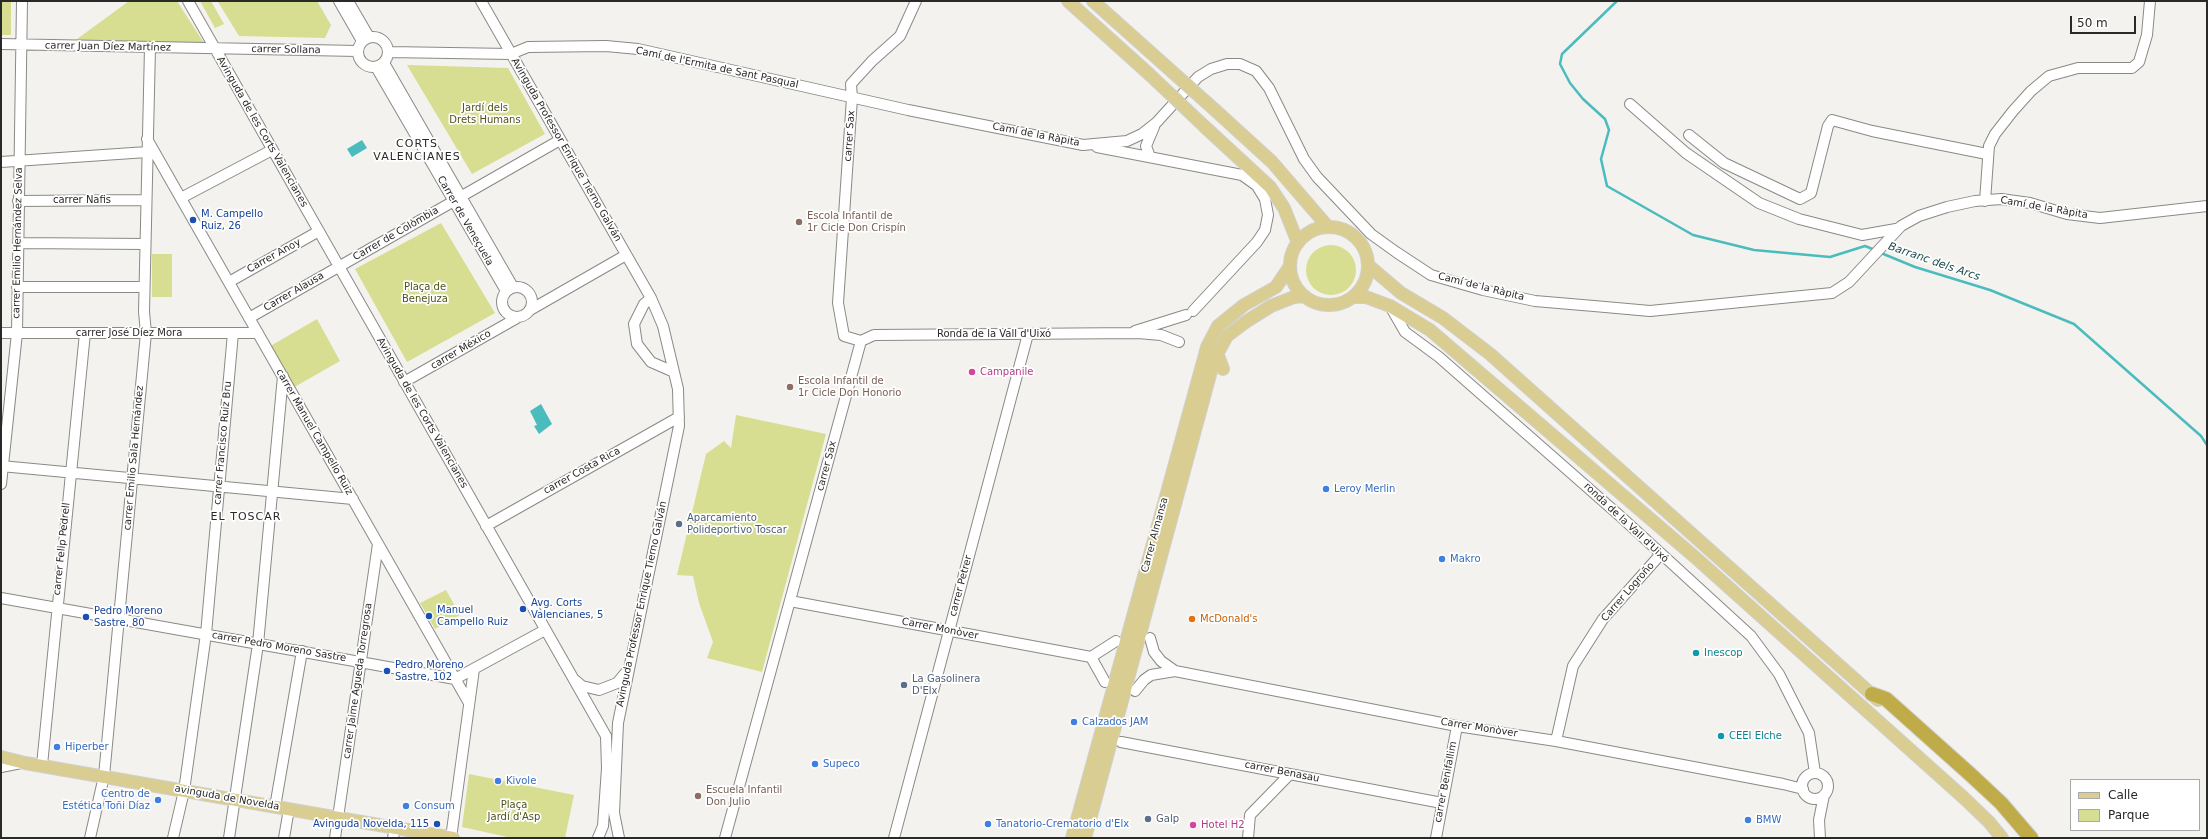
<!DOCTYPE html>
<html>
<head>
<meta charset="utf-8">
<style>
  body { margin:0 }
  #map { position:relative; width:2208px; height:839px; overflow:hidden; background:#f4f2ee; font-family:"DejaVu Sans",sans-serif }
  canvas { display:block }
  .frame { position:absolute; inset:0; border:2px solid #292927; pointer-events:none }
  .legend { position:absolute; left:2070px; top:779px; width:130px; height:52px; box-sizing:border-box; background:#fff; border:1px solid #a9a9a9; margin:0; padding:5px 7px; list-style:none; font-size:12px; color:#292927 }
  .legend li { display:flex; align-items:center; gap:8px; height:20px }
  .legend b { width:20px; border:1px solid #a9a9a9 }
  .scale { position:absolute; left:2070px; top:16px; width:66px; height:18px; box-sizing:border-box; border:2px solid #292927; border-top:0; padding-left:5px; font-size:12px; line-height:14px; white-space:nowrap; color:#292927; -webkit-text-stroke:3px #fff; paint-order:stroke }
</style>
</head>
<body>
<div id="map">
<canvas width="2208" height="839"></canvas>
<div class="frame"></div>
<ul class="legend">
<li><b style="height:5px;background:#d9cd91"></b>Calle</li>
<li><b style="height:11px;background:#d7de91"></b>Parque</li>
</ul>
<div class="scale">50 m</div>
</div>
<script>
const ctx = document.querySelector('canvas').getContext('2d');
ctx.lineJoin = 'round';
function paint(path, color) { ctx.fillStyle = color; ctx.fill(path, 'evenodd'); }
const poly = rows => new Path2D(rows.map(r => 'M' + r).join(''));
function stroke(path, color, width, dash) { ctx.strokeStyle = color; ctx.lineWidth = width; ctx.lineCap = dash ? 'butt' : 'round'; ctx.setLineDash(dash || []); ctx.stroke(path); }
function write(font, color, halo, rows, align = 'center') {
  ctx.font = font + ' "DejaVu Sans",sans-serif'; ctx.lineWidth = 3.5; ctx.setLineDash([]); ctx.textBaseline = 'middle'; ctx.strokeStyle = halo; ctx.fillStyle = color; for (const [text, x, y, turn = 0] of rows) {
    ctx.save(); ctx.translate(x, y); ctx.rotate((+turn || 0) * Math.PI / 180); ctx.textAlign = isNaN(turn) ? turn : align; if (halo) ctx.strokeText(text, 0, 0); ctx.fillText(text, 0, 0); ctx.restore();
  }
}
const green = poly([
  [1,1,11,1,11,35,1,35],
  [129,1,177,1,204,43,73,42],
  [200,1,211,1,224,24,215,28],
  [220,1,317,1,331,25,325,38,239,36,218,2],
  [407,65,508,68,545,134,472,174],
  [441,223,495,313,407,362,355,269],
  '1306 270a25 25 0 1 1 50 0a25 25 0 1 1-50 0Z',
  [152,254,172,254,172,297,152,297],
  [317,319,340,361,291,389,267,348],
  [736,415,826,434,762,672,707,658,713,642,699,603,693,576,677,575,706,454,724,441,731,448],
  [446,590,460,615,435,629,420,603],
  [469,774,574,795,565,838,512,838,462,827]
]);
const water = poly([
  [362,140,367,148,352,157,347,149],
  [541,404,552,424,539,434,534,426,537,425,530,411]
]);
const stream = poly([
  [1617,1,1562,54,1560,64,1570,83,1583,99,1605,119,1609,130,1601,159,1607,186,1693,235,1754,250,1830,257,1865,246,1875,250],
  [1881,253,1915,267,1990,290,2074,324,2201,436,2207,445]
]);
const minor = poly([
  [188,1,606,736,607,768,603,826,598,838],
  [339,1,362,41],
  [348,1,369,37],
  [481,1,651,298,663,326,678,389,679,426,618,723,614,813,619,838],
  '358 52a15 15 0 1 1 30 0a15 15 0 1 1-30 0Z',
  [1,44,358,51],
  [389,52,511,54,528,47,606,46,638,49,908,110,1083,145,1127,141,1142,134,1156,123,1198,77,1211,69,1227,64,1240,64,1256,71,1269,88,1304,159,1317,177,1371,234,1396,252,1431,275,1483,290,1535,301,1594,306,1650,311,1832,293,1849,282,1901,226,1919,216,1947,207,1975,201,2001,199,2030,203,2067,214,2100,218,2207,206],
  [384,63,513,287],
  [376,67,506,291],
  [1630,104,1686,153,1759,203,1799,219,1862,235,1896,229],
  [1689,135,1724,163,1800,199,1811,193,1828,126,1832,120,1872,131,1987,154],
  [147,139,469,703],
  [1097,147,1242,175,1263,190],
  [1150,157,1146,146,1154,127],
  [1,162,147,152],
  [462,196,560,140],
  [181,198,272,150],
  [18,201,146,200],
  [1985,201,1989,146,1995,134,2013,111,2031,91,2049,76,2078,68,2132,68,2139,62,2147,35,2150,1],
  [18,243,145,244],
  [229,282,319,231],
  '502 302a15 15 0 1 1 30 0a15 15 0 1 1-30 0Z',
  [17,287,144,287],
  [651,298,644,304,634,324,637,344,651,362,674,372],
  [1390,306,1405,332,1439,357,1620,516,1751,636,1779,674,1809,733,1815,773],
  [530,310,626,255],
  [1193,311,1257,242,1265,230,1268,215,1265,199,1257,186],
  [249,318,454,201],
  [1135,331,1186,315],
  [1,333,258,333],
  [861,341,874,335,1138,333,1161,335,1179,342],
  [404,382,517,318],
  [1,466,353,499],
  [1,484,17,333,22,1],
  [486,526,679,417],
  [1,598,455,679,545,630],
  [790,601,1091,657,1116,641],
  [1150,638,1154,652,1161,661,1175,671],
  [1091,657,1105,682],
  [575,680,582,686,599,690,617,683,627,671],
  [1135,691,1144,680,1151,675,1175,671,1457,726,1556,741,1783,784,1803,789],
  [1556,741,1573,666,1603,619,1660,555],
  [1121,742,1442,803],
  [42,765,85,333],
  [1,767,21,763],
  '1802 786a13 13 0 1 1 26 0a13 13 0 1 1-26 0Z',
  [275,807,302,651],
  [90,838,104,776,146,333,144,312,150,47],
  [173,838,184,791,206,634,233,333],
  [229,838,258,644,283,376],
  [284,838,289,809],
  [335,838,378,544],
  [393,838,395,828],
  [451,838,474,669],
  [725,838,861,341,844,336,838,303,852,98,851,84,872,61,900,36,916,1],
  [894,838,1028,334],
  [1248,838,1250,815,1290,774],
  [1436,838,1457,726],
  [1820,838,1819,820,1824,795]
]);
const major = poly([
  [1068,1,1149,74],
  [1093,1,1159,60],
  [1215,110,1272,162,1328,227],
  [1205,127,1270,187,1284,208,1298,243],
  '1290 266a39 39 0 1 1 78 0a39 39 0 1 1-78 0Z',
  [1368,265,1401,293,1443,318,1490,354,1878,700],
  [1353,297,1366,297,1390,306,1430,330,1696,558,1964,798,1989,822,2002,838],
  [1217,353,1223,369],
  [1,757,25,763,453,838],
  [1072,838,1207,347,1218,326,1244,305,1276,287,1290,266],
  [1085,838,1214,360,1227,336,1247,321,1271,306,1294,297,1304,296]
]);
const highway = poly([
  [1872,694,1886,699,1971,775,2001,803,2031,838]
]);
const majorBridge = poly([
  [1159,60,1215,110],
  [1149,74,1205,127]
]);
const markers = [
  [193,220,4,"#1a4fb4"],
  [799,222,4,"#8d6e63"],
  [972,372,4,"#d1479c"],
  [790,387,4,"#8d6e63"],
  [1326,489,4,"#3f7fe0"],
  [679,524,4,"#5c6f8a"],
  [1442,559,4,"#3f7fe0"],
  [523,609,4,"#1a4fb4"],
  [429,616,4,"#1a4fb4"],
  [86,617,4,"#1a4fb4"],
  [1192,619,4,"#e8710a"],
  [1696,653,4,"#0f9aa8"],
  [387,671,4,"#1a4fb4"],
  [904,685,4,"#5c6f8a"],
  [1074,722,4,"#3f7fe0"],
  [1721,736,4,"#0f9aa8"],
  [57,747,4,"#3f7fe0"],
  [815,764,4,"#3f7fe0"],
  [498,781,4,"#3f7fe0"],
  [698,796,4,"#8d6e63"],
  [158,800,4,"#3f7fe0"],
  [406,806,4,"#3f7fe0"],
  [1148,819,4,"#5c6f8a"],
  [1748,820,4,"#3f7fe0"],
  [437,824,4,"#1a4fb4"],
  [988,824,4,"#3f7fe0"],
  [1193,825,4,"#d1479c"]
];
const streetNames = [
  ["carrer Juan Díez Martínez",108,47,1],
  ["carrer Sollana",286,50,1],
  ["Camí de l'Ermita de Sant Pasqual",717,68,12],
  ["Avinguda de les Corts Valencianes",262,132,60],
  ["Camí de la Ràpita",1036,135,11],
  ["carrer Sax",850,136,-86],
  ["Avinguda Professor Enrique Tierno Galván",566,150,60],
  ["carrer Nafis",82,200],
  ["Camí de la Ràpita",2044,208,10],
  ["Carrer de Veneçuela",465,221,60],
  ["Carrer de Colòmbia",396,234,-30],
  ["carrer Emilio Hernández Selva",18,243,-89],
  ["Carrer Anoy",274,256,-29],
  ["Camí de la Ràpita",1481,287,14],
  ["Carrer Alausa",294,292,-30],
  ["carrer José Díez Mora",129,333],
  ["Ronda de la Vall d'Uixó",994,334],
  ["carrer México",461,350,-30],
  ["Avinguda de les Corts Valencianes",422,413,60],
  ["carrer Manuel Campello Ruiz",314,432,60],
  ["carrer Francisco Ruiz Bru",223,443,-85],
  ["carrer Emilio Sala Hernández",134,458,-85],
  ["carrer Sax",827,466,-75],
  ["carrer Costa Rica",582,471,-29],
  ["ronda de la Vall d'Uixó",1626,523,43],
  ["Carrer Almansa",1155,535,-75],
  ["carrer Felip Pedrell",62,549,-84],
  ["carrer Petrer",961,586,-75],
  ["Carrer Logroño",1628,592,-49],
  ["Avinguda Professor Enrique Tierno Galván",642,604,-78],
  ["Carrer Monòver",940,629,11],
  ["carrer Pedro Moreno Sastre",279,647,10],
  ["carrer Jaime Agueda Torregrosa",358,681,-82],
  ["Carrer Monòver",1479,728,9],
  ["carrer Benasau",1282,772,11],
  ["carrer Benifallim",1446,782,-79],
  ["avinguda de Novelda",227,798,10]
];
const parkNames = [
  ["Jardí dels",485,108],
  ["Drets Humans",485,120],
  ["Plaça de",425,287],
  ["Benejuza",425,299],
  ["Plaça",514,805],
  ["Jardí d'Asp",514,817]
];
const transitNames = [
  ["M. Campello",201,214],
  ["Ruiz, 26",201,226],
  ["Avg. Corts",531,603],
  ["Valencianes, 5",531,615],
  ["Manuel",437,610],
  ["Campello Ruiz",437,622],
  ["Pedro Moreno",94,611],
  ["Sastre, 80",94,623],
  ["Pedro Moreno",395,665],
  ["Sastre, 102",395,677],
  ["Avinguda Novelda, 115",429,824,"right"]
];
const educationNames = [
  ["Escola Infantil de",807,216],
  ["1r Cicle Don Crispín",807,228],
  ["Escola Infantil de",798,381],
  ["1r Cicle Don Honorio",798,393],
  ["Escuela Infantil",706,790],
  ["Don Julio",706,802]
];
const hotelNames = [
  ["Campanile",980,372],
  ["Hotel H2",1201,825]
];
const shopNames = [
  ["Leroy Merlin",1334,489],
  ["Makro",1450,559],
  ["Calzados JAM",1082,722],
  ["Hiperber",65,747],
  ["Supeco",823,764],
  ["Kivole",506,781],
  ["Centro de",150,794,"right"],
  ["Estética Toñi Díaz",150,806,"right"],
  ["Consum",414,806],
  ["BMW",1756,820],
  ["Tanatorio-Crematorio d'Elx",996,824]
];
const serviceNames = [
  ["Aparcamiento",687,518],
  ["Polideportivo Toscar",687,530],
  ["La Gasolinera",912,679],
  ["D'Elx",912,691],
  ["Galp",1156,819]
];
const foodNames = [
  ["McDonald's",1200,619]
];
const cultureNames = [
  ["Inescop",1704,653],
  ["CEEI Elche",1729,736]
];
const neighbourhoodNames = [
  ["CORTS",417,144],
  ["VALENCIANES",417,157],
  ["EL TOSCAR",246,517]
];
const waterNames = [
  ["Barranc dels Arcs",1934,262,19]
];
paint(green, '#d7de91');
paint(water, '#4bbcbd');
stroke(stream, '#4bbcbd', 2.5);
stroke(minor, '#8b8986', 12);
stroke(major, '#d0d0cf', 14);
stroke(highway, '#d0d0cf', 16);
stroke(minor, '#fff', 10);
stroke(major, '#d9cd91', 12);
stroke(highway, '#bfac48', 14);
stroke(majorBridge, '#d0d0cf', 14, []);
stroke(majorBridge, '#d9cd91', 12);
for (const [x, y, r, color] of markers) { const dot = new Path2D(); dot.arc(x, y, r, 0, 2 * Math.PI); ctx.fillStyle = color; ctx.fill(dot); stroke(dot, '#fff', 1.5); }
write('10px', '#292927', '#fff', streetNames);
write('10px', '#4f5219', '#fff', parkNames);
write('10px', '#164399', '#fff', transitNames, 'left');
write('10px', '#785e54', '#fff', educationNames, 'left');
write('10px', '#b23c85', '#fff', hotelNames, 'left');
write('10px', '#366cbe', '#fff', shopNames, 'left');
write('10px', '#4e5e75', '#fff', serviceNames, 'left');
write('10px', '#c56008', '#fff', foodNames, 'left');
write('10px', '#0d838f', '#fff', cultureNames, 'left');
ctx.letterSpacing = '1px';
write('11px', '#292927', '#fff', neighbourhoodNames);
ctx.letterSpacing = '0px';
write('italic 11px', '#1d4e4f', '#fff', waterNames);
</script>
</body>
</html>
